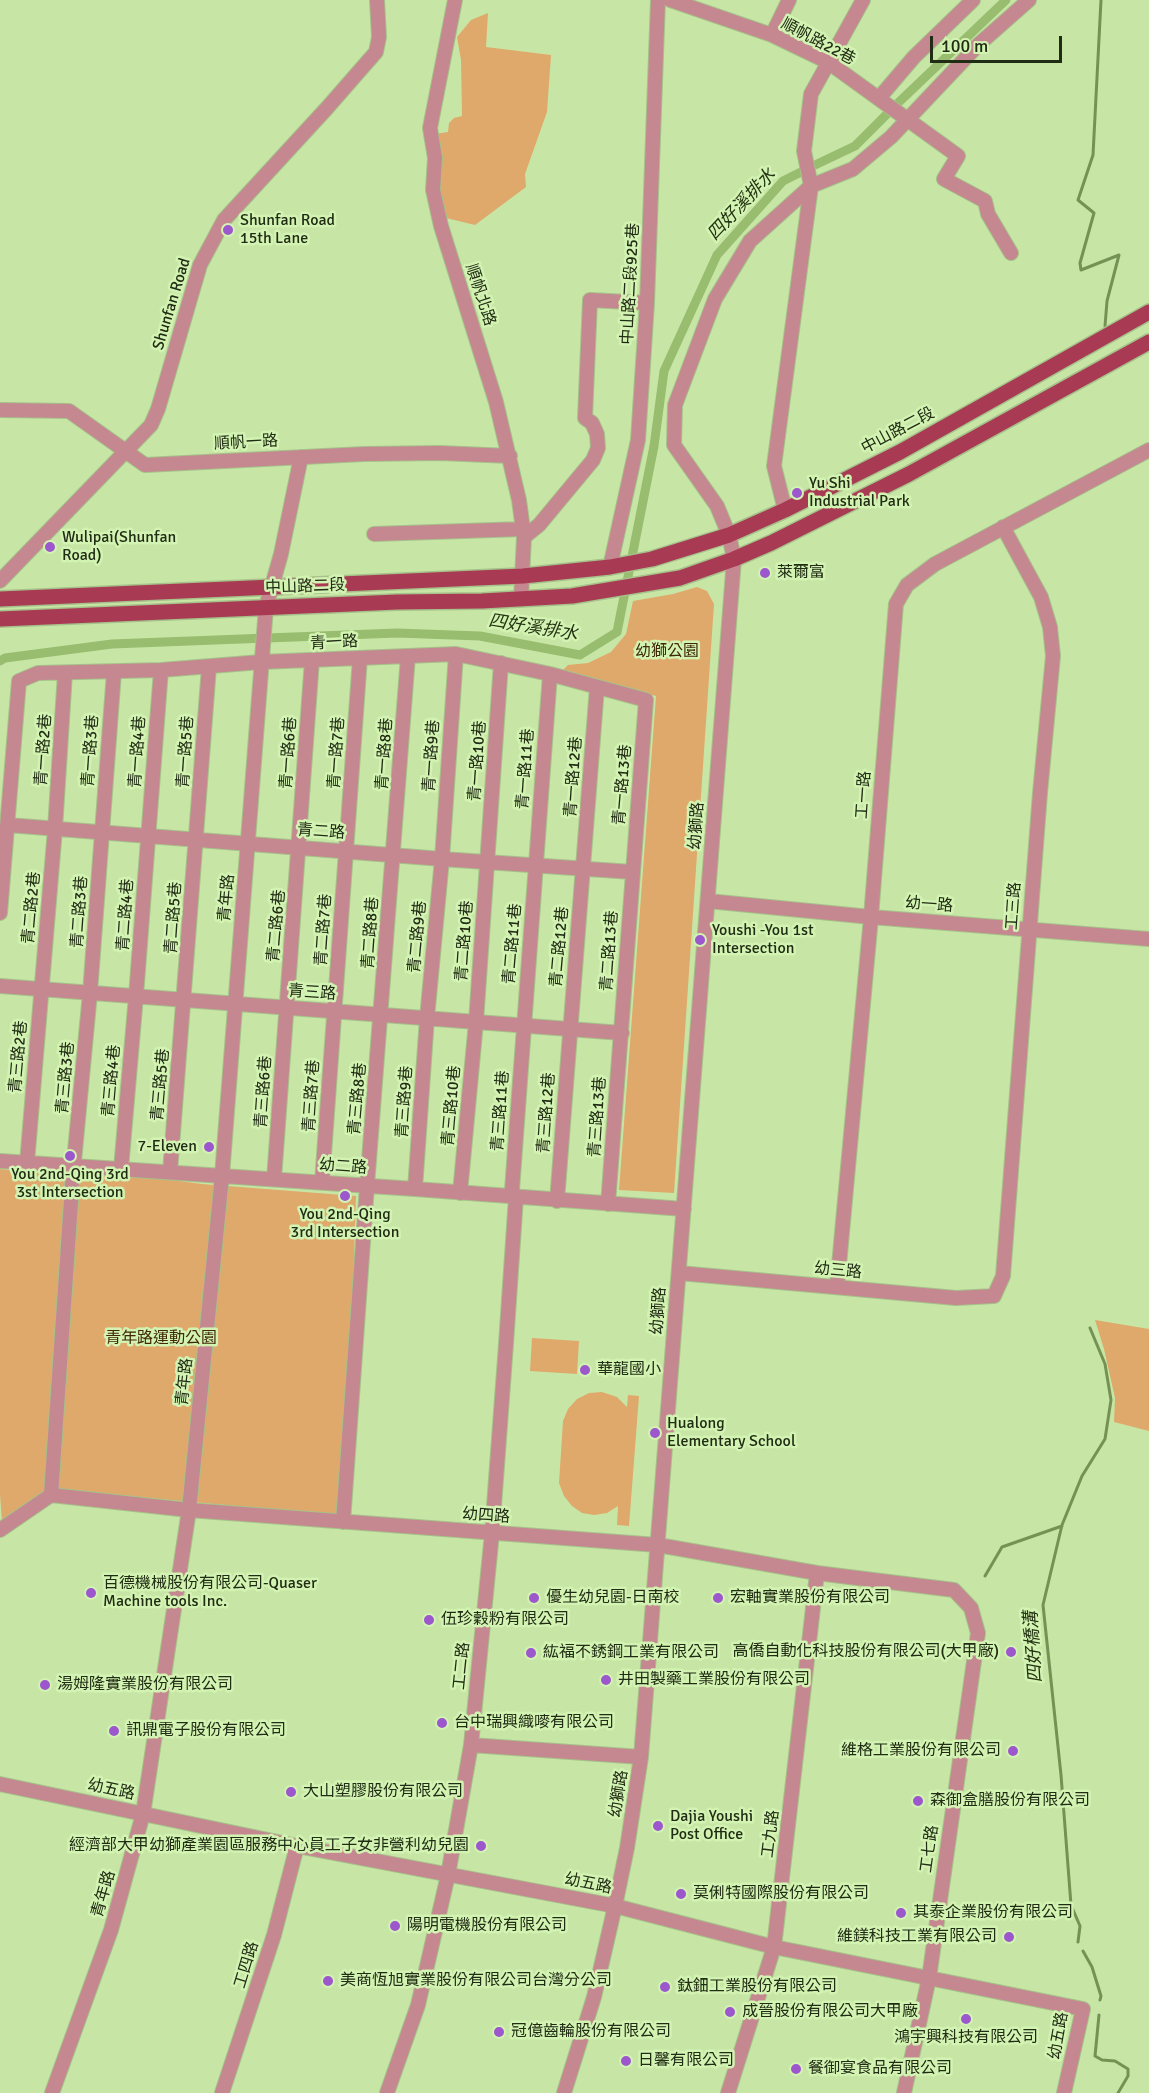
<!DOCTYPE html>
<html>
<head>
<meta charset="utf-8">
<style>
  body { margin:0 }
  #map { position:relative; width:1149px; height:2093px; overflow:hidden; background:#c7e6a6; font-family:Signika,sans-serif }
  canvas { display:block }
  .scale { position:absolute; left:930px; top:36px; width:132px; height:27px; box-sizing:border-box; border:3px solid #212c14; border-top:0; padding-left:8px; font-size:18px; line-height:21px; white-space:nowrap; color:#212c14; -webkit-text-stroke:4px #d3f3b3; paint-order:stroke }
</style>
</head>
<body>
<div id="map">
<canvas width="1149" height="2093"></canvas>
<div class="scale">100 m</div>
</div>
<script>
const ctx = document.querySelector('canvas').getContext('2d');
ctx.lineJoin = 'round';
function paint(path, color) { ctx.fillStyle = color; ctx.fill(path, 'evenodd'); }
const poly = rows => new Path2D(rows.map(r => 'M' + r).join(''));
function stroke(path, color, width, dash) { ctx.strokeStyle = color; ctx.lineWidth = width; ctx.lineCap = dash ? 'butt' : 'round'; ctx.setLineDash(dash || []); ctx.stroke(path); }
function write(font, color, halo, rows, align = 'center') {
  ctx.font = font + ' Signika,"Noto Sans TC",sans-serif'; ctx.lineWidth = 5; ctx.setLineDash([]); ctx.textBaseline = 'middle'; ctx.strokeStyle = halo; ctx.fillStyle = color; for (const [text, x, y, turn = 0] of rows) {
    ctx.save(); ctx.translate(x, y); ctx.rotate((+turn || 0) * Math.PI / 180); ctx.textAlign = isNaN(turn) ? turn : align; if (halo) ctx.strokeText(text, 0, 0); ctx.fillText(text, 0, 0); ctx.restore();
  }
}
const green = poly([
  [488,13,486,47,551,55,547,112,525,174,526,187,475,225,442,217,435,134,448,132,449,123,454,118,462,116,461,60,457,37,471,20],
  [697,587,707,591,714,604,674,1193,619,1190,656,696,563,670,568,665,588,663,611,652,626,634,633,601,673,594],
  [0,1169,49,1174,141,1176,202,1184,356,1196,351,1352,338,1515,57,1490,2,1522,0,1495],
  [1095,1320,1149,1329,1149,1431,1114,1422,1115,1398,1104,1349],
  [532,1338,579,1341,577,1374,530,1371],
  [602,1392,617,1397,627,1407,628,1395,639,1396,629,1526,617,1525,618,1506,607,1513,594,1515,582,1513,572,1506,564,1496,559,1483,563,1421,568,1409,577,1399,589,1393]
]);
const stream = poly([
  [1101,0,1093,155,1078,200,1094,213,1080,263,1081,270,1119,255,1107,301,1105,326],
  [985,1576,1002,1547,1062,1526],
  [1078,1942,1080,1926,1071,1905,1061,1775,1043,1605,1062,1525,1082,1476,1105,1439,1111,1400,1105,1364,1090,1328],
  [1083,1951,1092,1967,1101,1996,1100,2000],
  [1099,2015,1095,2056,1102,2060,1115,2061,1128,2069,1128,2076,1118,2093]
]);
const canal = poly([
  [898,103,1006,0],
  [815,165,855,146,887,114],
  [0,661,5,658,112,644,397,633,480,636,580,655,617,632,654,446,664,371,717,255,783,181,801,172]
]);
const minor = poly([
  [455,0,430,128,435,158,433,190,441,226,496,402,519,500,524,537,521,599],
  [670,0,772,35,828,62,958,156,944,179,985,201,988,214,1011,253],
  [772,35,789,0],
  [879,98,914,57,973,0],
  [0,410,69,411,145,465,364,454,440,453,510,456],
  [785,510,774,466,811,186,804,151,811,94,863,0],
  [374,534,523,529],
  [524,537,539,525,593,460,598,448,597,434,592,423,585,418,590,300,647,303],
  [610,567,638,440,647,303,658,0],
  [0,581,151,425,158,409,200,265,224,220,327,108,376,52,379,37,377,0],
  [8,825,442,859,632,872],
  [708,901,871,917,1149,939],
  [0,913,19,681,38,673,161,670,261,662,456,654,550,674,646,700,608,1204],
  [0,986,622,1033],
  [0,1161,415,1189,684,1209],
  [27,1163,55,829,65,673],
  [121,1169,136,996,161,670],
  [170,1172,209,667],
  [274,1179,312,660],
  [322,1182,360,658],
  [415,1189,427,1018,442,859,456,654],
  [460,1193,476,1022,501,663],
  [557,1201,597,687],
  [679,1273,956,1298,994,1296,1003,1276,1040,793,1053,656,1050,627,1041,597,1003,527],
  [837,1287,871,917,896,604,907,585,935,564,1149,450],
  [51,1495,73,1172,90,993,114,672],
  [343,1522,367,1186,408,656],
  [0,1530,51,1495,189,1510,658,1545,817,1573,954,1590,971,1608,978,1633,929,1978,904,2093],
  [471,1745,641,1757],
  [0,1784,297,1846,615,1906,774,1947,1083,2009,1064,2093],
  [52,2093,111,1930,143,1814,189,1510,222,1176,266,607,281,554,301,457],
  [222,2093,274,1935,297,1846],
  [387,2093,418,2005,448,1875,471,1745,492,1533,506,1344,516,1197,512,1190,550,674],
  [564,2093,594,1997,615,1906,627,1848,641,1757,734,559,729,535,717,506,674,445,675,405,715,299,750,241,811,186,853,169,891,137,978,45,1029,0],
  [728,2093,774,1947,817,1573]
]);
const major = poly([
  [0,599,523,576,610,567,652,559,729,535,785,510,900,452,1149,312],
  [0,619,397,602,482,601,572,596,680,578,734,559,771,543,909,474,1149,342]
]);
const markers = [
  [228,230,6,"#9c57cc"],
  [797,493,6,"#9c57cc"],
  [50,547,6,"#9c57cc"],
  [765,573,6,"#9c57cc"],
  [700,940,6,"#9c57cc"],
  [209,1147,6,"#9c57cc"],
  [70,1156,6,"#9c57cc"],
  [345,1196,6,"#9c57cc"],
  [585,1370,6,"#9c57cc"],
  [655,1433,6,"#9c57cc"],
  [91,1593,6,"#9c57cc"],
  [534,1598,6,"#9c57cc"],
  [718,1598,6,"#9c57cc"],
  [429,1620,6,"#9c57cc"],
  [1011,1652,6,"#9c57cc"],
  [531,1653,6,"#9c57cc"],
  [606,1680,6,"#9c57cc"],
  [45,1685,6,"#9c57cc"],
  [442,1723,6,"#9c57cc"],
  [114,1731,6,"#9c57cc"],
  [1013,1751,6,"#9c57cc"],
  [291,1792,6,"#9c57cc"],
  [918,1801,6,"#9c57cc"],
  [658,1826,6,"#9c57cc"],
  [481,1846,6,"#9c57cc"],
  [681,1894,6,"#9c57cc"],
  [901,1913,6,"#9c57cc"],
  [395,1926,6,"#9c57cc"],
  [1009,1937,6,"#9c57cc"],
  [328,1981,6,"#9c57cc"],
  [665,1987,6,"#9c57cc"],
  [730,2012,6,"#9c57cc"],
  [966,2019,6,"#9c57cc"],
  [499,2032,6,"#9c57cc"],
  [626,2061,6,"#9c57cc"],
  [796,2069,6,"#9c57cc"]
];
const streetNames = [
  ["順帆路22巷",818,42,28],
  ["中山路二段925巷",631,284,-87],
  ["順帆北路",480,295,72],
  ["Shunfan Road",172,304,-73],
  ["中山路二段",898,431,-28],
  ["順帆一路",246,443,-3],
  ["中山路二段",305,587,-2],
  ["青一路",334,643,-3],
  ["青一路2巷",44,750,-86],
  ["青一路3巷",91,751,-86],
  ["青一路4巷",138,752,-86],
  ["青一路5巷",186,752,-86],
  ["青一路6巷",289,753,-86],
  ["青一路7巷",337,753,-86],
  ["青一路8巷",385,754,-86],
  ["青一路9巷",432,756,-86],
  ["青一路10巷",478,761,-86],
  ["青一路11巷",526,769,-86],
  ["青一路12巷",574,777,-86],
  ["青一路13巷",623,785,-85],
  ["工一路",864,795,-86],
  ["幼獅路",697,826,-86],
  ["青二路",321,832,4],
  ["青年路",227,898,-85],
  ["幼一路",929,905,4],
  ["工三路",1014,906,-86],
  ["青二路2巷",32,908,-85],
  ["青二路3巷",80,912,-86],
  ["青二路4巷",126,915,-86],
  ["青二路5巷",174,918,-86],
  ["青二路6巷",277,926,-85],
  ["青二路7巷",324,930,-86],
  ["青二路8巷",371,933,-86],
  ["青二路9巷",418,937,-85],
  ["青二路10巷",465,941,-86],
  ["青二路11巷",513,944,-85],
  ["青二路12巷",560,947,-85],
  ["青二路13巷",610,951,-86],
  ["青三路",312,993,4],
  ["青三路2巷",19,1057,-85],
  ["青三路3巷",66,1078,-85],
  ["青三路4巷",112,1081,-85],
  ["青三路5巷",161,1085,-85],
  ["青三路6巷",264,1092,-86],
  ["青三路7巷",312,1096,-86],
  ["青三路8巷",358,1099,-85],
  ["青三路9巷",405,1102,-86],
  ["青三路10巷",452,1106,-85],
  ["青三路11巷",501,1111,-86],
  ["青三路12巷",547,1113,-86],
  ["青三路13巷",598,1117,-86],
  ["幼二路",343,1167,4],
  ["幼三路",838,1271,5],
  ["幼獅路",659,1311,-86],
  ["青年路",185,1382,-84],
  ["幼四路",486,1516,4],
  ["工二路",462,1666,-84],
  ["幼五路",111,1790,12],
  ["幼獅路",619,1794,-81],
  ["工九路",771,1834,-83],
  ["工七路",930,1849,-82],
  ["幼五路",588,1884,11],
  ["青年路",104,1894,-74],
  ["工四路",247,1965,-73],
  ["幼五路",1059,2036,-80]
];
const poiNames = [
  ["Shunfan Road",240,221],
  ["15th Lane",240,239],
  ["Yu Shi",809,484],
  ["Industrial Park",809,502],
  ["Wulipai(Shunfan",62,538],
  ["Road)",62,556],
  ["萊爾富",777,573],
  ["Youshi -You 1st",712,931],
  ["Intersection",712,949],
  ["7-Eleven",197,1147,"right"],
  ["You 2nd-Qing 3rd",70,1175,"center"],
  ["3st Intersection",70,1193,"center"],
  ["You 2nd-Qing",345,1215,"center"],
  ["3rd Intersection",345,1233,"center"],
  ["華龍國小",597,1370],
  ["Hualong",667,1424],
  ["Elementary School",667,1442],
  ["百德機械股份有限公司-Quaser",103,1584],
  ["Machine tools Inc.",103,1602],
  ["優生幼兒園-日南校",546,1598],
  ["宏軸實業股份有限公司",730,1598],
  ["伍珍穀粉有限公司",441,1620],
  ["高僑自動化科技股份有限公司(大甲廠)",999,1652,"right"],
  ["紘福不銹鋼工業有限公司",543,1653],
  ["井田製藥工業股份有限公司",618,1680],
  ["湯姆隆實業股份有限公司",57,1685],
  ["台中瑞興織嘜有限公司",454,1723],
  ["訊鼎電子股份有限公司",126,1731],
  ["維格工業股份有限公司",1001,1751,"right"],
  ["大山塑膠股份有限公司",303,1792],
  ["森御盒膳股份有限公司",930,1801],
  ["Dajia Youshi",670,1817],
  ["Post Office",670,1835],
  ["經濟部大甲幼獅產業園區服務中心員工子女非營利幼兒園",469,1846,"right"],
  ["莫俐特國際股份有限公司",693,1894],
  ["其泰企業股份有限公司",913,1913],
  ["陽明電機股份有限公司",407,1926],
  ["維鎂科技工業有限公司",997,1937,"right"],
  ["美商恆旭實業股份有限公司台灣分公司",340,1981],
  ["鈦鈿工業股份有限公司",677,1987],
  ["成晉股份有限公司大甲廠",742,2012],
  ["冠億齒輪股份有限公司",511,2032],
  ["鴻宇興科技有限公司",966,2038,"center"],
  ["日馨有限公司",638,2061],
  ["餐御宴食品有限公司",808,2069]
];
const parkNames = [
  ["幼獅公園",667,652],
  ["青年路運動公園",161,1339]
];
const waterNames = [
  ["四好溪排水",742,205,-47],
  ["四好溪排水",533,628,9],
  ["四好橋溝",1034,1647,-94]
];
paint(green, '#dfa96b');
stroke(stream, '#749254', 3);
stroke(canal, '#98bd6f', 9);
stroke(minor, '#a6c189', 16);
stroke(major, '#a6c189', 18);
stroke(minor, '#c58790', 14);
stroke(major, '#a83a54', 15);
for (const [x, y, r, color] of markers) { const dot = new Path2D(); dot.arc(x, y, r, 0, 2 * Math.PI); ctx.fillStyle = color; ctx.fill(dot); stroke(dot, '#d3f3b3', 2); }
write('16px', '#212c14', '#d3f3b3', streetNames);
write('16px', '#212c14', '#d3f3b3', poiNames, 'left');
write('16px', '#402808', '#d3f3b3', parkNames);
write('italic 18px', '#243312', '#d3f3b3', waterNames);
</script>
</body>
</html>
